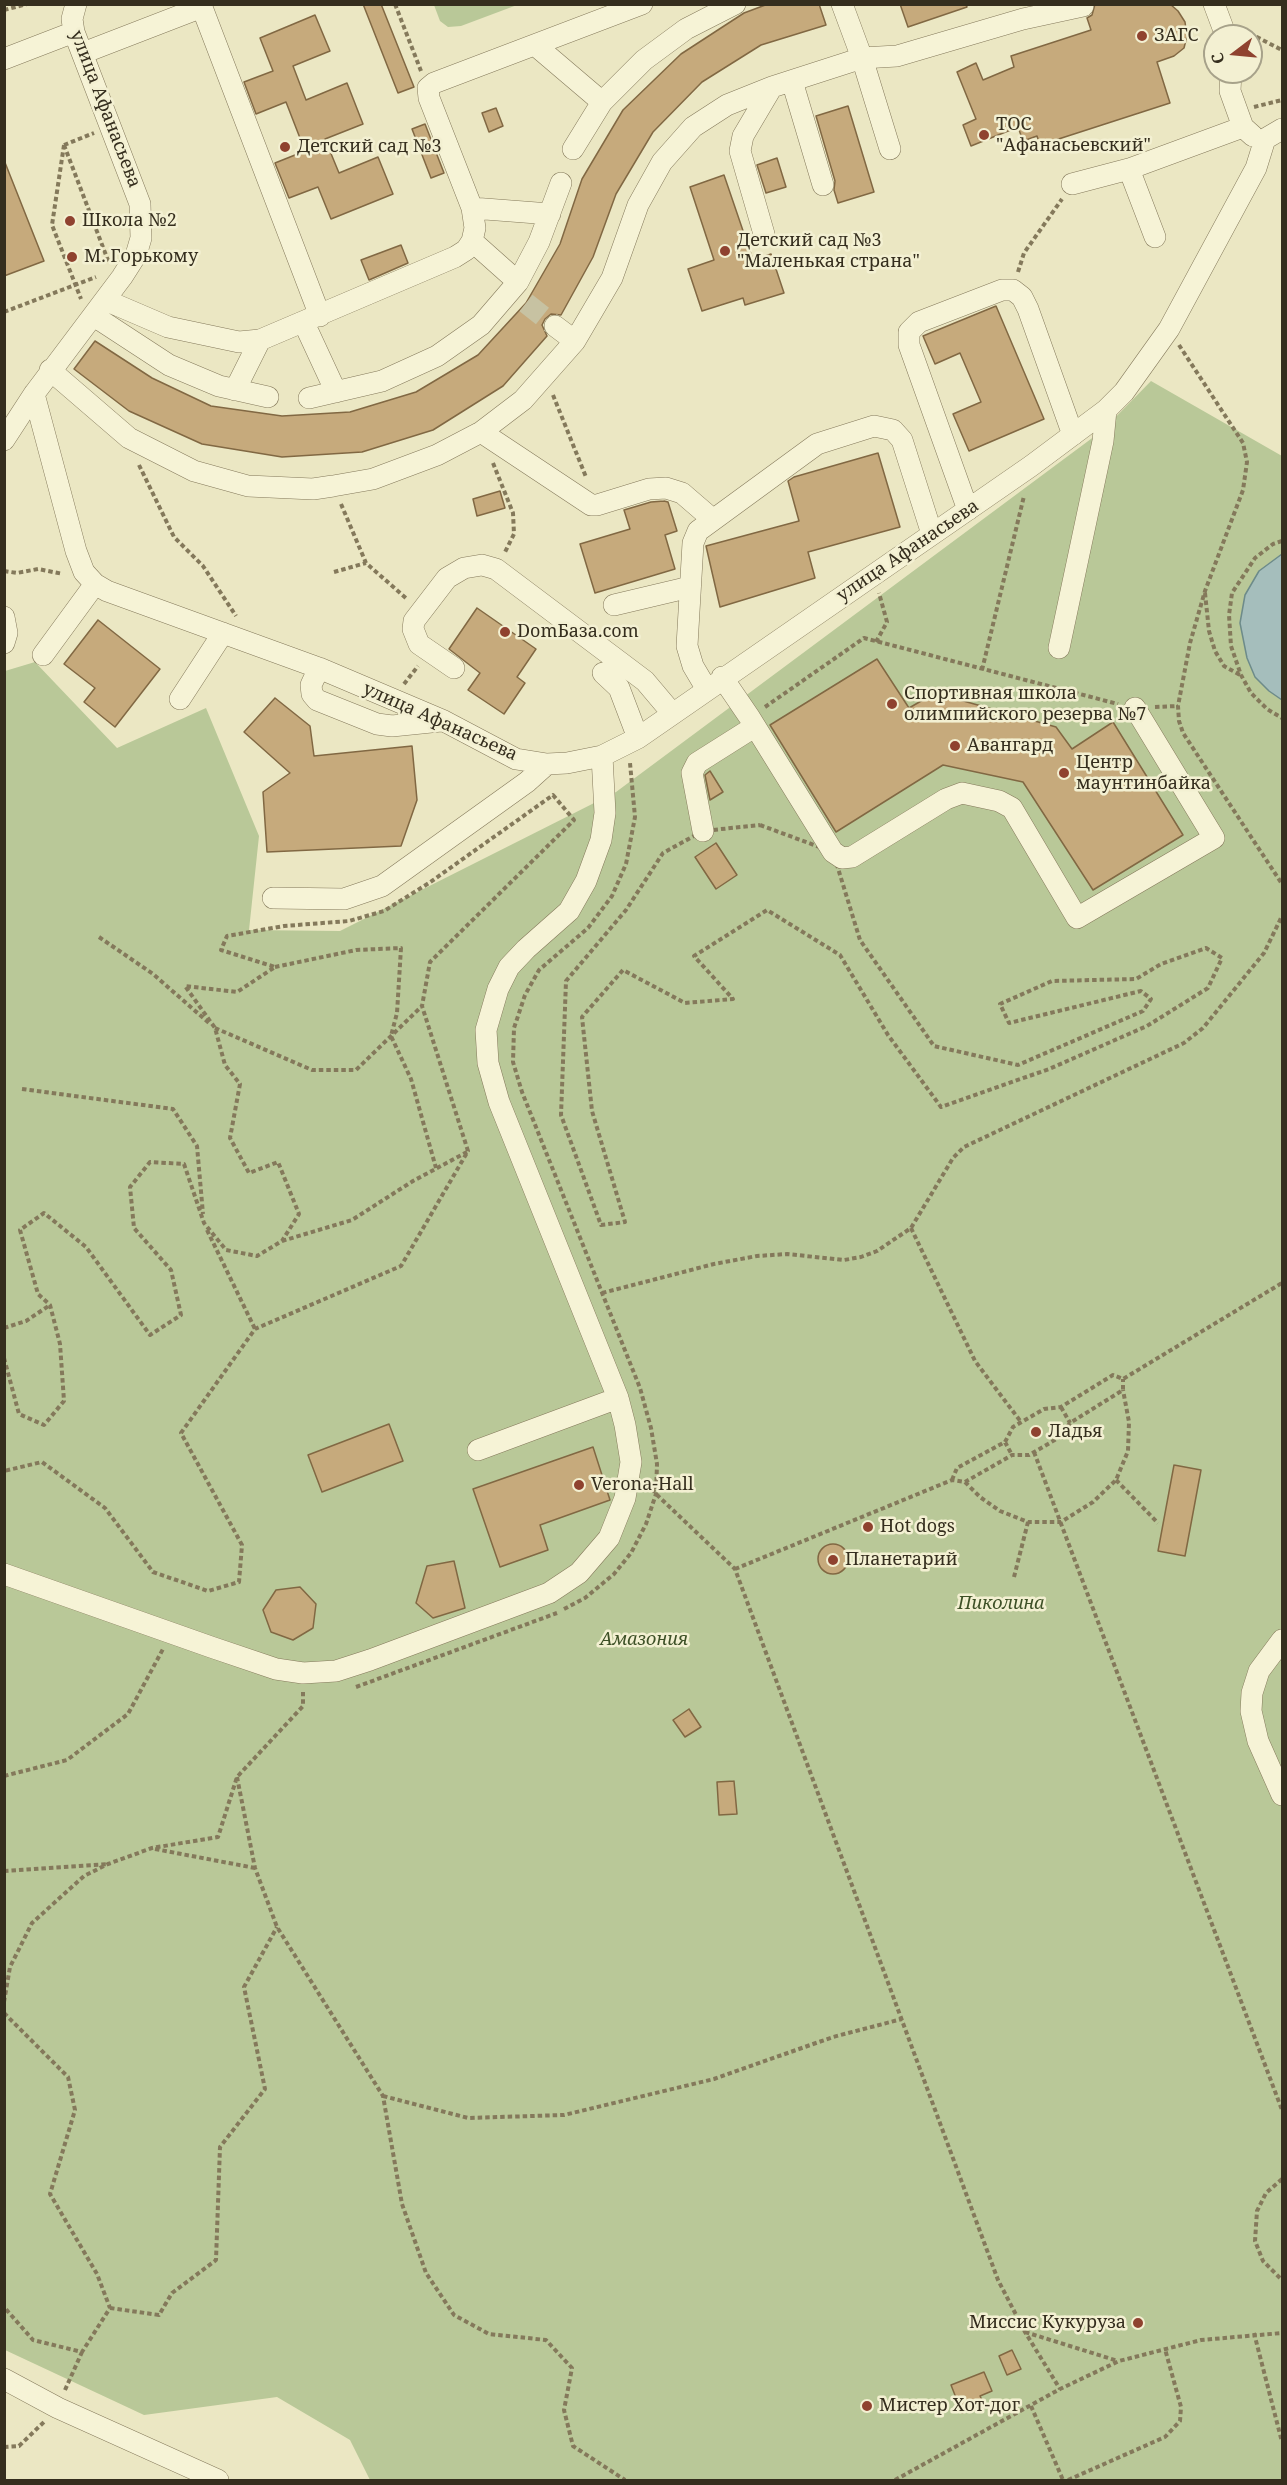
<!DOCTYPE html>
<html>
<head>
<meta charset="utf-8">
<style>
  body { margin:0 }
  #map { position:relative; width:1287px; height:2485px; overflow:hidden; background:#ebe7c3; font-family:"Noto Serif",serif }
  canvas { display:block }
  .frame { position:absolute; inset:0; border:6px solid #352e1e; pointer-events:none }
  .north { position:absolute; left:1203px; top:24px; width:60px; height:60px; box-sizing:border-box; background:#f3f0d2; border:2px solid #a7a28a; border-radius:50%; rotate:254deg; font-size:16px; font-weight:700; line-height:24px; text-align:center; color:#352e1e }
  .north::after { content:''; display:block; margin:auto; width:21px; height:27px; background:#8f422f; clip-path:polygon(50% 0,100% 100%,50% 72%,0 100%) }
</style>
</head>
<body>
<div id="map">
<canvas width="1287" height="2485"></canvas>
<div class="frame"></div>
<div class="north">С</div>
</div>
<script>
const ctx = document.querySelector('canvas').getContext('2d');
ctx.lineJoin = 'round';
function paint(path, color) { ctx.fillStyle = color; ctx.fill(path, 'evenodd'); }
const poly = rows => new Path2D(rows.map(r => 'M' + r).join(''));
function stroke(path, color, width, dash) { ctx.strokeStyle = color; ctx.lineWidth = width; ctx.lineCap = dash ? 'butt' : 'round'; ctx.setLineDash(dash || []); ctx.stroke(path); }
function write(font, color, halo, rows, align = 'center') {
  ctx.font = font + ' "Noto Serif",serif'; ctx.lineWidth = 5; ctx.setLineDash([]); ctx.textBaseline = 'middle'; ctx.strokeStyle = halo; ctx.fillStyle = color; for (const [text, x, y, turn = 0] of rows) {
    ctx.save(); ctx.translate(x, y); ctx.rotate((+turn || 0) * Math.PI / 180); ctx.textAlign = isNaN(turn) ? turn : align; if (halo) ctx.strokeText(text, 0, 0); ctx.fillText(text, 0, 0); ctx.restore();
  }
}
const green = poly([
  [434,5,434,4,517,5,461,26,448,27,440,21],
  [1151,381,1282,456,1282,2480,370,2480,350,2440,277,2397,144,2415,5,2350,5,671,35,662,117,748,206,708,259,836,249,930,340,931,616,792,1103,430]
]);
const water = poly([
  [1282,554,1282,700,1269,691,1255,677,1247,658,1240,623,1245,595,1259,571,1282,554]
]);
const building = poly([
  [363,4,381,4,414,87,398,93,363,4],
  [768,4,819,4,826,25,761,45,702,82,653,132,616,194,593,257,561,315,551,314,545,319,542,325,547,336,503,386,433,430,362,452,282,457,202,444,129,411,74,369,95,341,152,378,211,406,282,416,350,412,416,392,478,355,526,303,560,244,582,179,623,110,681,54,744,13,768,4],
  [900,4,966,4,967,7,908,27,900,4],
  [1095,4,1170,4,1178,11,1185,22,1187,36,1184,48,1174,56,1157,62,1170,103,1040,145,1037,136,1023,141,1018,127,971,146,963,125,976,119,957,72,976,63,983,80,1014,67,1011,56,1091,30,1087,18,1092,15,1095,4],
  [315,15,330,51,293,66,306,100,347,83,363,124,325,139,339,173,378,157,393,194,331,219,318,187,289,198,275,163,305,151,286,102,256,114,244,82,273,71,260,38,315,15],
  [848,106,874,192,838,203,834,190,835,181,816,116,848,106],
  [496,108,503,126,489,132,482,113,496,108],
  [425,124,444,173,431,178,412,129,425,124],
  [777,158,786,187,766,193,757,165,777,158],
  [4,160,44,261,4,276,4,160],
  [724,175,753,260,771,254,784,293,745,305,743,298,702,311,688,269,714,260,690,187,724,175],
  [401,245,408,263,369,280,361,260,401,245],
  [996,306,1044,419,969,451,953,414,981,402,960,353,935,364,923,336,996,306],
  [878,453,900,527,808,552,815,578,720,607,706,546,799,521,788,481,794,477,878,453],
  [500,491,505,508,477,516,473,499,500,491],
  [664,501,668,502,677,531,665,535,675,569,595,593,580,544,630,529,624,510,651,502,664,501],
  [477,608,536,649,517,677,525,683,504,714,468,690,480,673,449,649,477,608],
  [98,620,160,669,115,727,84,702,95,688,64,664,98,620],
  [877,659,909,708,935,693,1056,727,1072,749,1113,722,1183,835,1093,890,1023,782,943,765,836,832,770,725,877,659],
  [275,698,310,726,314,756,412,746,417,800,401,846,267,852,263,792,290,773,244,732,275,698],
  [710,771,723,792,710,800,705,775,710,771],
  [716,843,737,875,716,889,695,857,716,843],
  [389,1424,403,1461,322,1492,308,1455,389,1424],
  [593,1447,610,1500,540,1525,548,1550,500,1567,473,1489,593,1447],
  [1174,1465,1201,1470,1185,1556,1158,1551,1174,1465],
  '818 1559a15 15 0 1 1 30 0a15 15 0 1 1-30 0Z',
  [454,1561,465,1608,433,1618,416,1603,427,1566,454,1561],
  [300,1587,316,1604,313,1628,293,1640,271,1632,263,1610,276,1590,300,1587],
  [689,1709,701,1727,685,1737,673,1720,689,1709],
  [734,1781,737,1814,719,1815,717,1782,734,1781],
  [1012,2350,1021,2369,1007,2375,999,2356,1012,2350],
  [984,2372,992,2391,980,2396,984,2404,962,2413,951,2385,984,2372]
]);
const minorTunnel = poly([
  [526,303,555,326]
]);
const path = poly([
  [395,4,421,71],
  [4,10,27,4],
  [1243,30,1282,50],
  [1254,107,1282,100],
  [64,145,109,263],
  [64,145,52,225,81,299],
  [64,145,94,133],
  [1018,272,1024,253,1062,199],
  [4,312,96,277],
  [1179,345,1243,443,1247,462,1243,490,1205,591,1190,643,1178,706,1179,721,1183,733,1282,884],
  [553,395,586,477],
  [493,463,513,513,514,534,505,552],
  [139,465,174,537,203,566,236,616],
  [341,504,366,563,407,599],
  [1282,541,1273,544,1255,558,1232,593,1229,615,1231,646,1241,675,1251,693,1267,709,1282,718],
  [4,571,17,573,38,569,63,574],
  [334,572,366,563],
  [1205,593,1209,631,1215,651,1224,666,1240,675],
  [876,642,887,622,879,593],
  [982,670,1024,496],
  [404,684,418,666],
  [765,707,864,638,1118,704],
  [1155,707,1178,706],
  [760,825,833,852,860,940,934,1046,1018,1065,1143,1011,1151,999,1141,991,1009,1023,1000,1004,1052,981,1136,979,1161,964,1206,948,1222,958,1208,988,1147,1026,1049,1069,941,1107,888,1035,840,955,767,910,694,956,733,999,685,1003,623,970,582,1017,592,1111,625,1222,601,1225,561,1115,566,981,626,910,663,853,703,831,760,825],
  [99,937,153,974,209,1023],
  [275,967,356,950,401,948,397,1013,391,1036,411,1079,436,1168],
  [215,1028,312,1070,356,1070,422,1006],
  [22,1089,173,1109,197,1146,203,1214],
  [911,1228,975,1361,1021,1422],
  [207,1230,255,1329],
  [282,1241,352,1220,413,1181,467,1152],
  [602,1293,714,1264,757,1256,787,1254,844,1260,861,1257,877,1251,911,1228,953,1158,964,1147,1184,1043,1203,1028,1264,953,1282,916],
  [4,1328,26,1321,50,1305],
  [4,1358,19,1414,44,1425,64,1401,60,1344,50,1305,38,1294,20,1230,44,1213,86,1247,150,1335,181,1315,171,1270,134,1228,130,1187,150,1162,184,1164,204,1223,226,1250,257,1256,282,1241,299,1214,278,1162,249,1173,230,1138,240,1084,225,1065,215,1028,185,986,237,992,275,967,221,950,227,936,284,926,349,921,384,911,429,883,553,795,574,820,430,962,422,1006,468,1151,401,1266,255,1329,181,1433,242,1545,239,1582,208,1591,153,1572,105,1508,42,1462,4,1471],
  [1061,1407,1070,1423],
  [1005,1442,1012,1455],
  [1034,1452,1282,2110],
  [952,1480,957,1468,1005,1442,1013,1427,1044,1409,1061,1407,1113,1375,1123,1379,1282,1283],
  [1116,1480,1158,1523],
  [965,1482,980,1497,1000,1511,1028,1522,1061,1522,1093,1502,1116,1480,1128,1451,1129,1422,1123,1390],
  [647,1483,656,1494,735,1569,998,2280,1025,2332,1060,2389],
  [735,1569,952,1480,965,1482,1012,1455,1029,1455,1060,1437,1070,1423,1123,1390,1123,1379],
  [1014,1577,1028,1522],
  [564,1609,585,1598,614,1574,631,1553,646,1524,656,1494,657,1464,651,1428,640,1388,522,1092,513,1062,514,1028,525,995,539,970,588,928,612,896,626,864,635,817,630,763],
  [356,1687,557,1613],
  [4,1776,67,1760,128,1714,163,1649],
  [237,1777,255,1868,277,1927,383,2096,402,2204,426,2273,454,2315,489,2334,546,2340,572,2368,564,2410,573,2446,625,2480],
  [155,1849,255,1868],
  [4,1871,108,1864],
  [4,2002,10,1967,32,1923,84,1876,108,1864,152,1848,218,1837,237,1777,303,1706,303,1692],
  [4,2013,68,2077,75,2110,50,2194,97,2274,110,2308,82,2352,33,2340,4,2307],
  [383,2096,468,2118,564,2115,714,2079,833,2037,902,2019],
  [1282,2179,1266,2193,1257,2211,1255,2241,1263,2261,1282,2280],
  [110,2308,159,2315,172,2293,216,2260,220,2147,265,2089,244,1987,277,1927],
  [1025,2332,1118,2361],
  [1254,2333,1282,2442],
  [65,2390,82,2352],
  [1031,2406,1063,2480],
  [4,2447,19,2446,45,2421],
  [895,2480,1060,2389,1119,2361,1201,2340,1282,2333],
  [1068,2480,1165,2437,1180,2421,1181,2407,1165,2349]
]);
const minor = poly([
  [842,4,862,58,890,149],
  [1214,4,1226,36],
  [535,45,602,102],
  [83,53,197,9,203,10,320,316],
  [4,59,74,32],
  [1231,72,1230,91,1243,127,1253,136],
  [792,81,823,185],
  [573,149,602,102,644,60,686,29,735,4],
  [1129,169,1155,237],
  [1072,184,1129,169,1243,127],
  [472,208,550,214],
  [764,234,740,151,743,136,772,87,862,58,897,56,1023,19,1083,6],
  [472,241,518,282],
  [105,300,168,327,239,342,260,340,455,257,466,250,472,241,475,228,472,208,429,98,428,88,434,83,642,4],
  [94,316,169,365,219,386,268,397],
  [304,323,336,392],
  [555,326,575,341],
  [50,370,129,438,194,471,248,486,313,489,333,486,373,479,437,455,481,432,523,400,575,341,612,278,638,205,662,162,693,127,727,105,772,87],
  [235,390,260,340],
  [34,394,76,551,84,572,95,584,107,591,319,668,444,721,516,759,547,764,567,763,602,756,638,738,1031,466,1106,410,1124,392,1169,329,1256,168,1265,139,1282,129],
  [309,398,382,381,437,356,481,325,518,282,539,242,561,183],
  [481,432,591,505,597,505,649,489,666,488,682,493,711,518],
  [4,440,34,394,122,277,136,255,141,238,140,204,74,32,72,19,76,4],
  [968,510,909,345,909,332,919,322,1002,290,1013,290,1022,297,1028,309,1073,435],
  [614,605,690,587],
  [4,617,7,633,4,643],
  [1059,648,1103,441,1106,410],
  [43,655,95,584],
  [319,668,311,685,312,694,317,700,377,724,392,726,441,721],
  [454,668,419,644,413,629,414,621,447,578,464,568,482,565,496,569,645,681,672,713],
  [603,673,619,688,638,738],
  [722,677,750,718,833,852,842,858,852,857,946,799,962,793,999,801,1012,808,1077,918,1214,838,1135,708],
  [706,688,693,666,687,646,693,543,698,531,817,444,874,426,893,430,902,440,932,534],
  [180,699,223,633],
  [703,831,692,773,697,763,754,727],
  [273,898,344,899,382,886,527,782,547,764],
  [478,1450,618,1398],
  [4,1574,211,1647,276,1669,303,1673,336,1671,370,1660,549,1593,579,1573,609,1538,625,1498,631,1462,625,1425,618,1398,499,1102,488,1063,486,1030,498,989,509,967,526,949,569,911,586,881,601,840,605,813,602,756],
  [1282,1640,1259,1671,1252,1693,1251,1711,1258,1741,1282,1795],
  [4,2379,58,2408,218,2480]
]);
const markers = [
  [1142,36,6,"#8f422f"],
  [984,135,6,"#8f422f"],
  [285,147,6,"#8f422f"],
  [70,221,6,"#8f422f"],
  [725,251,6,"#8f422f"],
  [72,257,6,"#8f422f"],
  [505,632,6,"#8f422f"],
  [892,704,6,"#8f422f"],
  [955,746,6,"#8f422f"],
  [1064,773,6,"#8f422f"],
  [1036,1432,6,"#8f422f"],
  [579,1485,6,"#8f422f"],
  [868,1527,6,"#8f422f"],
  [833,1560,6,"#8f422f"],
  [1138,2323,6,"#8f422f"],
  [867,2406,6,"#8f422f"]
];
const poiNames = [
  ["ЗАГС",1154,36],
  ["ТОС",996,125],
  ["\"Афанасьевский\"",996,146],
  ["Детский сад №3",297,147],
  ["Школа №2",82,221],
  ["Детский сад №3",737,241],
  ["\"Маленькая страна\"",737,262],
  ["М. Горькому",84,257],
  ["DomБаза.com",517,632],
  ["Спортивная школа",904,694],
  ["олимпийского резерва №7",904,715],
  ["Авангард",967,746],
  ["Центр",1076,763],
  ["маунтинбайка",1076,784],
  ["Ладья",1048,1432],
  ["Verona-Hall",591,1485],
  ["Hot dogs",880,1527],
  ["Планетарий",845,1560],
  ["Миссис Кукуруза",1126,2323,"right"],
  ["Мистер Хот-дог",879,2406]
];
const streetNames = [
  ["улица Афанасьева",105,109,69],
  ["улица Афанасьева",908,551,-34],
  ["улица Афанасьева",440,722,24]
];
const parkNames = [
  ["Пиколина",1001,1604],
  ["Амазония",644,1640]
];
paint(green, '#b9c898');
paint(water, '#a5bebc');
stroke(water, '#6d8b8a', 1.5);
paint(building, '#c6aa7c');
stroke(building, '#816843', 1.5);
stroke(minorTunnel, '#c7c2a2', 21, [21, 10]);
stroke(minor, '#84795b', 22);
stroke(path, '#84795b', 4, [4.5, 3]);
stroke(minor, '#f6f3d6', 21);
for (const [x, y, r, color] of markers) { const dot = new Path2D(); dot.arc(x, y, r, 0, 2 * Math.PI); ctx.fillStyle = color; ctx.fill(dot); stroke(dot, '#f3f0d2', 2); }
write('18px', '#352e1e', '#f3f0d2', poiNames, 'left');
write('18px', '#352e1e', '#f3f0d2', streetNames);
write('italic 18px', '#3d5026', '#f3f0d2', parkNames);
</script>
</body>
</html>
